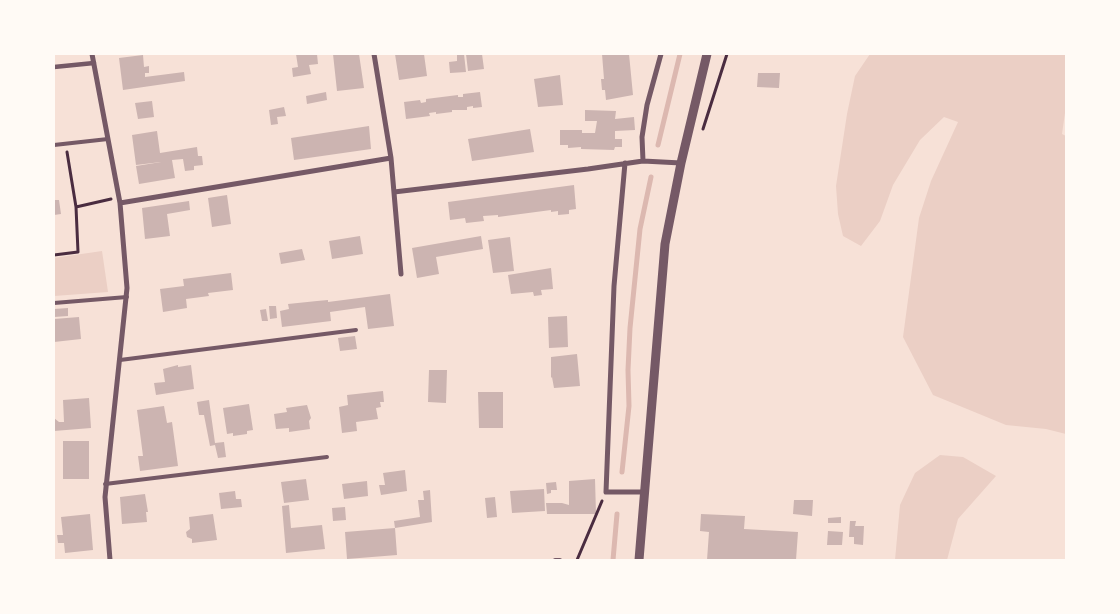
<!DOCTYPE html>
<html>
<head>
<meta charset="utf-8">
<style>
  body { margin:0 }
  #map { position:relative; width:1120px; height:614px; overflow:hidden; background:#f7e1d7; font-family:"Nunito Sans",sans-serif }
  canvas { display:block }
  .frame { position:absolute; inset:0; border:55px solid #fffaf5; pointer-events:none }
</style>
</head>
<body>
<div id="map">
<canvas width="1120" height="614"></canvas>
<div class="frame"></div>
</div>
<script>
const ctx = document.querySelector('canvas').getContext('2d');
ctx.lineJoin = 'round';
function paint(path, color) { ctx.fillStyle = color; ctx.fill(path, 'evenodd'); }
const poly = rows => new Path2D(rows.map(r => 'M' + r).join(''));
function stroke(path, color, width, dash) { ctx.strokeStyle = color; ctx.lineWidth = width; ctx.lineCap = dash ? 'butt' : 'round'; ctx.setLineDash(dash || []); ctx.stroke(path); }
const green = poly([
  [870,54,1066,54,1066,106,1062,134,1066,136,1066,434,1046,429,1006,425,933,395,903,337,919,218,931,181,958,122,944,117,920,140,893,185,880,221,861,246,843,236,838,214,836,186,847,114,855,76],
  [102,251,108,292,54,296,54,258],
  [940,455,963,457,996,476,958,519,947,560,895,560,900,505,915,473]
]);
const stream = poly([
  [658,145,680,54],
  [622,472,629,406,628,370,630,328,640,229,651,177],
  [613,560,617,514]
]);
const building = poly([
  [296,54,317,54,318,64,309,65,311,74,293,77,292,68,298,67],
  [333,54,359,54,364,88,337,91],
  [395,54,424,54,427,76,399,80],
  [457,54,464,54,466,72,450,73,449,62,457,61],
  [466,54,482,54,484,69,468,71],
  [602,54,629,54,633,95,606,100,605,90,602,90,601,79,604,79],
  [143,55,144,67,149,66,149,73,145,73,145,77,184,72,185,81,123,90,119,58],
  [758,73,780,73,779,88,757,87],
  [560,75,563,105,538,107,534,79],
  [326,92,327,100,307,104,306,96],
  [480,92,482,107,473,108,473,106,467,107,467,110,452,110,452,112,436,114,436,112,429,113,430,116,406,119,404,102,420,100,421,103,426,102,426,99,458,95,458,97,463,97,463,94],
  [152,101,154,117,138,119,135,103],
  [284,107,286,116,277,117,278,124,271,125,269,110],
  [585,110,616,111,615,119,634,117,635,130,615,131,615,139,622,139,622,147,615,147,614,150,581,149,581,147,568,148,568,145,560,145,560,130,582,130,582,133,595,133,597,121,585,121],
  [369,126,371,149,294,160,291,138],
  [530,129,534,152,472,161,468,139],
  [157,131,160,153,197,147,198,156,202,156,203,165,194,166,194,170,185,171,183,159,172,160,175,178,139,184,136,166,161,162,136,165,132,135],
  [574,185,576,209,569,210,569,214,558,215,558,211,551,212,551,210,498,217,498,215,483,216,484,221,466,223,465,218,450,220,448,202],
  [227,195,231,224,212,227,208,198],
  [54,200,59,200,61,214,54,215],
  [189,201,190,210,167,214,170,236,145,239,142,208],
  [360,236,363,254,332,259,329,241],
  [481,236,483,249,436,257,439,274,417,278,412,248],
  [510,237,514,271,493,273,488,240],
  [302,249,305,260,281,264,279,253],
  [551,268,553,289,541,290,542,295,534,296,533,292,511,294,508,275],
  [231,273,233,290,208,293,209,296,186,299,187,308,163,312,160,289,184,286,183,279],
  [390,294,394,326,368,329,365,307,330,312,331,321,282,327,280,311,289,309,288,304,317,301,328,300,328,302],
  [269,306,276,306,277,318,270,319],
  [68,308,68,316,54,317,54,309],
  [266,309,268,321,262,321,260,310],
  [567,316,568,347,549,348,548,317],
  [79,317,81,339,54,342,54,319],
  [355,336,357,349,340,351,338,338],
  [577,354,580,386,554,388,552,377,551,378,551,357],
  [178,365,178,367,191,365,194,389,156,395,154,383,165,382,163,369],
  [429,370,447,370,446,403,428,402],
  [383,391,384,402,380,402,381,407,376,408,378,419,356,422,357,431,342,433,339,407,348,405,347,395],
  [478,392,503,392,503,428,479,428],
  [89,398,91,428,54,431,54,418,59,422,64,422,63,400],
  [209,400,215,443,224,442,226,457,218,458,215,445,210,446,204,415,199,415,197,402],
  [249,404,253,430,247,431,247,434,233,436,233,433,227,434,223,408],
  [307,405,311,418,309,421,310,429,289,432,289,428,276,429,274,414,287,412,286,408],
  [164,406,167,423,172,422,178,466,140,471,138,456,143,456,137,410],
  [63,441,89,441,89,479,63,479],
  [405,470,407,491,381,495,379,485,385,485,383,473],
  [306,479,309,500,284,503,281,482],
  [595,479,596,514,547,514,546,503,562,503,569,505,569,481],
  [367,481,368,496,344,499,342,484],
  [556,482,557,490,551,490,551,493,547,494,546,483],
  [544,489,545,511,512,513,510,491],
  [430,490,432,522,395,528,394,521,420,517,418,500,424,500,423,491],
  [235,491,236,499,241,499,242,507,221,509,219,493],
  [145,494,148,512,146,512,147,522,122,524,120,497],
  [495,497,497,517,487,518,485,498],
  [794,500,813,500,812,516,793,514],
  [289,505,291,528,322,525,325,549,286,553,282,506],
  [345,507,346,520,333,521,332,508],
  [90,514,93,550,65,553,64,543,58,543,57,535,63,535,61,517],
  [213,514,217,540,192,543,192,539,187,537,186,532,190,529,189,517],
  [701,514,745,516,744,529,798,532,796,560,707,560,709,532,700,531],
  [841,517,841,523,828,523,828,518],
  [850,521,856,521,855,526,864,526,863,545,854,544,854,537,849,537],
  [395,528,397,555,347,559,345,532],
  [828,531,843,532,842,545,827,545]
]);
const path = poly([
  [703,129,727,54],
  [67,152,76,207,111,199],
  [54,255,78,252,76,207],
  [577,560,602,501]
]);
const service = poly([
  [54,145,108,139],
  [54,303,127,297],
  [120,360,356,330],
  [105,484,327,457],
  [555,560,560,560]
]);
const pedestrian = poly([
  [54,67,94,63]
]);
const minor = poly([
  [92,54,120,203,127,288,105,497,110,560],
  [374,54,391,158,401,274],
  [643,161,642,137,647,105,661,54],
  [625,163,614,286,606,492,644,492],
  [394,192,588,169,643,161,681,163],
  [120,203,391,158]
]);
const tertiary = poly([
  [639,560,665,244,681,163,707,54]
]);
paint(green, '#ebcfc5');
stroke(stream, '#dcb8b0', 5);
paint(building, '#ccb4b1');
stroke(path, '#4a2c40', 3);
stroke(service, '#755966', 4);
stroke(pedestrian, '#755966', 4.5);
stroke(minor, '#755966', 5);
stroke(tertiary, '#755966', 9);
</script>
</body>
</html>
